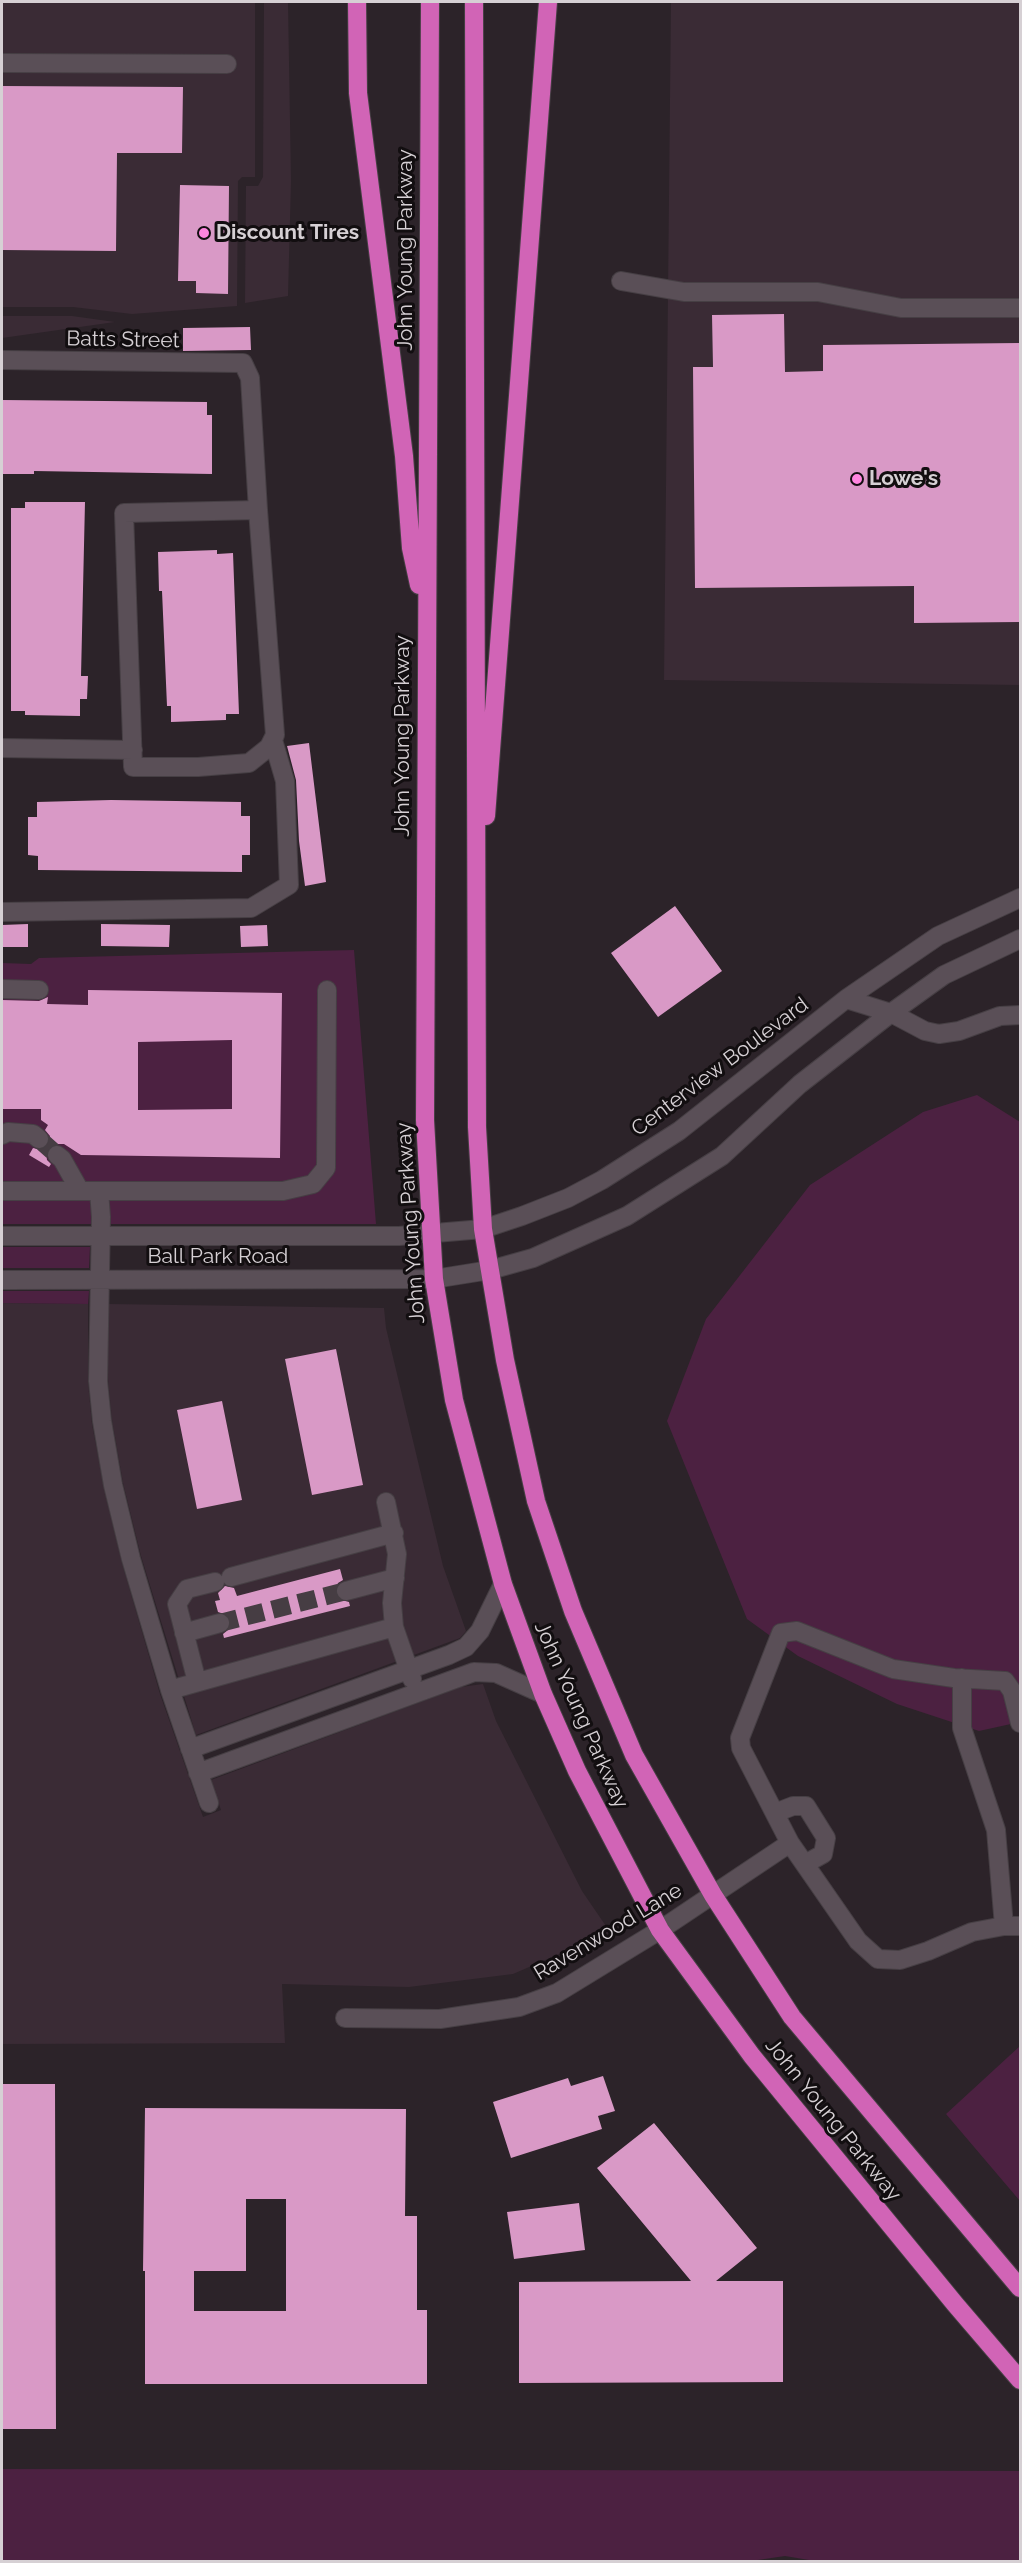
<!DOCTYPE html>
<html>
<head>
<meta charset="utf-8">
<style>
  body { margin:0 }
  #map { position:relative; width:1022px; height:2563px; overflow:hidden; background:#2c2329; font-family:Raleway,sans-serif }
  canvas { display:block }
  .frame { position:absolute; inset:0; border:3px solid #d6d0d4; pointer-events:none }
</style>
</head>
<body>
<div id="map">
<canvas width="1022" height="2563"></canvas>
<div class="frame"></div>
</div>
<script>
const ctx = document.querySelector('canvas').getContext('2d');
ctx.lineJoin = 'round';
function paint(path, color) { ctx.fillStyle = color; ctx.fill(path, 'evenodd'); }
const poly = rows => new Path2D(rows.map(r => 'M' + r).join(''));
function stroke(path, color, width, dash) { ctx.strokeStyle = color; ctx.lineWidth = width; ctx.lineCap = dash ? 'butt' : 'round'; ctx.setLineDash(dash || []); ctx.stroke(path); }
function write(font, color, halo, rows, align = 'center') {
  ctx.font = font + ' Raleway,sans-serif'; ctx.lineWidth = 6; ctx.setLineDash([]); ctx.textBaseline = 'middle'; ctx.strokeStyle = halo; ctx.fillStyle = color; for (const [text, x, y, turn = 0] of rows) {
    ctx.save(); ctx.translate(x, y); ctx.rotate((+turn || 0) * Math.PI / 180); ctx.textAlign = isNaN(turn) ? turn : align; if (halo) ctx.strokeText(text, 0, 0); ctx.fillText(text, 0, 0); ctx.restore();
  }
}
const built = poly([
  [2,2,255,2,255,177,242,177,238,181,237,306,132,314,73,307,2,307],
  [264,2,288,2,291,181,288,296,245,303,246,186,258,186,263,177],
  [671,2,1020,2,1020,685,664,680],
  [2,316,72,316,115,322,2,338],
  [2,1303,88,1304,88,1382,92,1424,104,1488,122,1563,160,1694,203,1817,221,1810,211,1780,461,1687,483,1684,496,1721,582,1891,610,1932,513,1974,409,1987,282,1984,285,2043,2,2044],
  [108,1304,384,1308,386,1328,443,1566,466,1631,460,1638,196,1735,141,1556,123,1483,112,1420,108,1380]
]);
const green = poly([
  [354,950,376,1224,2,1224,2,963,31,964,39,958],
  [977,1095,1020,1122,1020,1722,979,1731,897,1704,798,1656,747,1619,667,1421,706,1319,810,1185,923,1112],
  [2,1247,90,1247,89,1268,2,1268],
  [2,1291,89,1291,88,1304,2,1303],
  [1020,2046,1020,2201,946,2114],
  [2,2469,1020,2471,1020,2561,821,2562,785,2556,744,2562,2,2561]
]);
const building = poly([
  [2,86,183,87,182,153,117,153,116,251,2,250],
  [180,185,229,186,228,294,196,293,196,281,178,281],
  [784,314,785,372,823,371,823,345,1020,343,1020,622,914,623,914,586,695,588,693,367,713,367,712,315],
  [250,327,251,350,183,351,183,328],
  [2,400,207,402,207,415,212,415,212,474,34,471,34,474,2,474],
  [25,502,85,502,81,676,88,676,87,699,80,699,80,716,25,715,25,711,11,711,11,508,25,508],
  [217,550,217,554,233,553,239,714,226,714,226,720,171,722,171,706,167,706,162,591,159,591,158,552],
  [309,743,326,882,305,886,299,841,296,780,287,746],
  [111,800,241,802,241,816,250,816,250,855,242,855,242,872,38,870,38,856,28,855,28,817,37,817,37,802],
  [675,906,722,971,658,1017,611,953],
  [28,924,28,947,2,947,2,925],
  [101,924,170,925,169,947,101,946],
  [267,925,268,946,241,947,240,926],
  [88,990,282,993,280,1158,81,1155,64,1144,58,1144,52,1145,46,1153,47,1160,51,1164,49,1167,29,1155,33,1148,42,1150,48,1146,50,1136,45,1130,48,1125,41,1120,41,1109,2,1109,2,1000,39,1001,48,997,47,1004,88,1005],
  [232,1040,232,1109,138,1110,138,1042],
  [336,1349,363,1485,312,1495,285,1359],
  [222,1401,242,1500,197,1509,177,1410],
  [340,1569,343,1580,338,1583,335,1593,338,1599,349,1602,350,1606,224,1638,223,1634,228,1630,231,1621,227,1615,218,1612,215,1601,220,1600,218,1593,225,1586,234,1588,237,1596],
  [603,2076,615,2111,598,2116,602,2129,511,2158,493,2102,568,2078,571,2086],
  [2,2084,55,2084,56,2429,2,2429],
  [145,2108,406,2109,405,2216,417,2216,417,2310,427,2310,427,2384,145,2384,145,2271,143,2271],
  [246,2199,286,2199,286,2311,194,2311,194,2271,246,2271],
  [654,2123,757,2248,716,2281,783,2281,783,2382,519,2383,519,2282,691,2281,597,2168],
  [579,2203,585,2250,514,2259,507,2212]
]);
const minorTunnel = poly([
  [39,1139,57,1155],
  [220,1623,346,1591]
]);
const minor = poly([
  [2,63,227,64],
  [621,281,684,292,818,292,901,308,1020,308],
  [2,360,243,363,250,378,258,510],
  [258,510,275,735,269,747,249,763,198,767,133,767,124,513,258,510],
  [2,748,133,750],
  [2,912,251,908,289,885,285,781,273,740],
  [2,989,39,990],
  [846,999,891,1013,925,1031,939,1034,959,1031,1000,1016,1020,1015],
  [2,1135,8,1132,33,1134,39,1139],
  [57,1155,62,1159,80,1191],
  [2,1191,99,1191,101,1217,98,1381,102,1421,113,1485,131,1559,170,1690,209,1803],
  [99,1191,283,1191,313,1184,326,1168,327,990],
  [2,1236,399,1236,483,1229,522,1216,568,1198,602,1180,679,1131,846,999,938,936,1020,898],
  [2,1280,434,1279,490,1270,533,1258,627,1216,722,1156,800,1084,891,1013,944,975,1020,939],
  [386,1502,397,1554,392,1603,394,1627,412,1679],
  [231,1577,394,1533],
  [346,1591,395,1578],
  [184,1633,220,1623],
  [962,1678,962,1728,996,1830,1004,1926],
  [197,1682,177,1604,187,1589,215,1582],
  [170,1690,394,1627],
  [1020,1723,1012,1691,1005,1681,954,1678,893,1669,797,1631,781,1633,740,1738,741,1748,790,1843,858,1941,878,1959,900,1960,928,1951,972,1932,1004,1926,1020,1926],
  [190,1749,449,1655,466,1647,480,1631,503,1584],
  [198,1773,474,1672,496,1673,543,1694],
  [775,1813,793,1806,806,1806,826,1838,823,1854,805,1864],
  [345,2018,440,2019,519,2007,557,1993,660,1930,790,1843]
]);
const highway = poly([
  [357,2,358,93,404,456,411,548,419,585],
  [430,2,425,1120,434,1279,454,1400,503,1584,543,1694,577,1771,660,1930,752,2056,955,2304,1020,2380],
  [474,2,477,1127,483,1229,505,1360,536,1501,573,1611,634,1755,713,1895,792,2017,1020,2288],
  [486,816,548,2]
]);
const markers = [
  [204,233,6,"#ff85df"],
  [857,479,6,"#ff85df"]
];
const poiNames = [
  ["Discount Tires",216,233],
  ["Lowe's",869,479]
];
const streetNames = [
  ["John Young Parkway",406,250,-90],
  ["Batts Street",123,340,1],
  ["John Young Parkway",403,736,-90],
  ["Centerview Boulevard",720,1067,-37],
  ["John Young Parkway",411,1223,-94],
  ["Ball Park Road",218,1257],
  ["John Young Parkway",581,1715,66],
  ["Ravenwood Lane",608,1932,-31],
  ["John Young Parkway",833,2120,51]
];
paint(built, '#3a2b35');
paint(green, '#4c2141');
paint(building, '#d999c6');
stroke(minorTunnel, '#463d43', 18, [18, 9]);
stroke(minor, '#463f44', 20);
stroke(highway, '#463f44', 20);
stroke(minor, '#5a4f57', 18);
stroke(highway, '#d164b6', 18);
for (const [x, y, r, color] of markers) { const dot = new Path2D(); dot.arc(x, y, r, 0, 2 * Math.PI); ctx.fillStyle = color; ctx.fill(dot); stroke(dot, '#120e10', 2); }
write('bold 21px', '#d6d0d4', '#120e10', poiNames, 'left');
write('21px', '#d6d0d4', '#120e10', streetNames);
</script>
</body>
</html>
